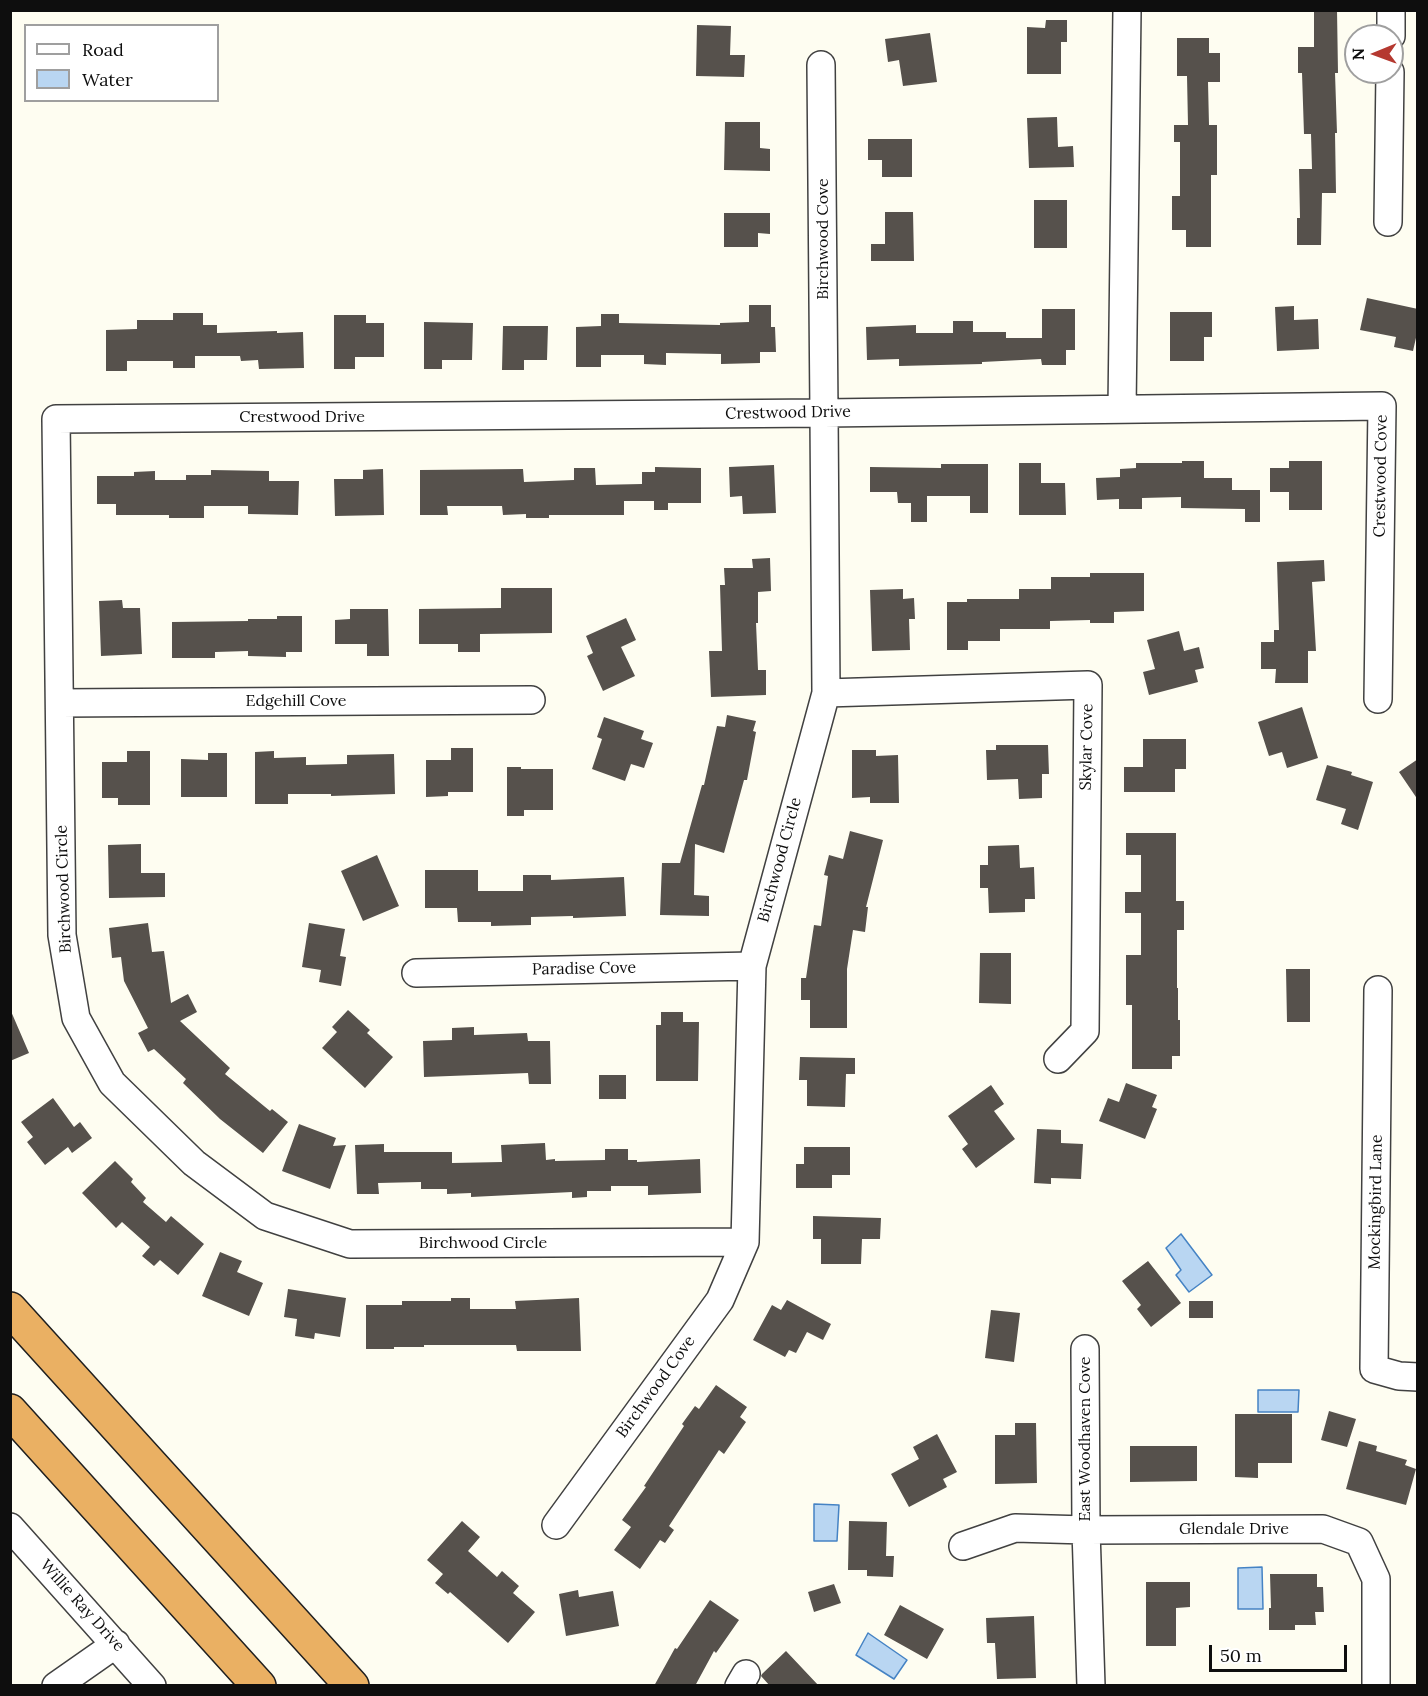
<!DOCTYPE html>
<html>
<head>
<meta charset="utf-8">
<style>
  body { margin:0 }
  #map { position:relative; width:1428px; height:1696px; overflow:hidden; background:#fefdf1; font-family:Lora,serif }
  canvas { display:block }
  .frame { position:absolute; inset:0; border:12px solid #0e0e0e; pointer-events:none }
  .legend { position:absolute; left:24px; top:24px; width:195px; height:78px; box-sizing:border-box; background:#fff; border:2px solid #9f9f9f; margin:0; padding:8px 10px; list-style:none; font-size:18px; color:#0e0e0e }
  .legend li { display:flex; align-items:center; gap:12px; height:30px }
  .legend b { width:30px; border:2px solid #9f9f9f }
  .north { position:absolute; left:1344px; top:24px; width:60px; height:60px; box-sizing:border-box; background:#fff; border:2px solid #9f9f9f; border-radius:50%; rotate:269deg; font-size:16px; font-weight:700; line-height:24px; text-align:center; color:#0e0e0e }
  .north::after { content:''; display:block; margin:auto; width:21px; height:27px; background:#b53930; clip-path:polygon(50% 0,100% 100%,50% 72%,0 100%) }
  .scale { position:absolute; left:1209px; top:1645px; width:138px; height:27px; box-sizing:border-box; border:3px solid #0e0e0e; border-top:0; padding-left:8px; font-size:18px; line-height:21px; white-space:nowrap; color:#0e0e0e; -webkit-text-stroke:4px #fff; paint-order:stroke }
</style>
</head>
<body>
<div id="map">
<canvas width="1428" height="1696"></canvas>
<div class="frame"></div>
<ul class="legend">
<li><b style="height:8px;background:#fff"></b>Road</li>
<li><b style="height:16px;background:#b9d6f2"></b>Water</li>
</ul>
<div class="north">N</div>
<div class="scale">50 m</div>
</div>
<script>
const ctx = document.querySelector('canvas').getContext('2d');
ctx.lineJoin = 'round';
function paint(path, color) { ctx.fillStyle = color; ctx.fill(path, 'evenodd'); }
const poly = rows => new Path2D(rows.map(r => 'M' + r).join(''));
function stroke(path, color, width, dash) { ctx.strokeStyle = color; ctx.lineWidth = width; ctx.lineCap = dash ? 'butt' : 'round'; ctx.setLineDash(dash || []); ctx.stroke(path); }
function write(font, color, halo, rows, align = 'center') {
  ctx.font = font + ' Lora,serif'; ctx.lineWidth = 6; ctx.setLineDash([]); ctx.textBaseline = 'middle'; ctx.strokeStyle = halo; ctx.fillStyle = color; for (const [text, x, y, turn = 0] of rows) {
    ctx.save(); ctx.translate(x, y); ctx.rotate((+turn || 0) * Math.PI / 180); ctx.textAlign = isNaN(turn) ? turn : align; if (halo) ctx.strokeText(text, 0, 0); ctx.fillText(text, 0, 0); ctx.restore();
  }
}
const water = poly([
  [1181,1234,1212,1275,1189,1292,1176,1275,1181,1270,1166,1248,1181,1234],
  [1258,1390,1299,1390,1298,1412,1258,1412,1258,1390],
  [814,1504,839,1505,837,1541,814,1541,814,1504],
  [1262,1567,1263,1609,1238,1609,1238,1568,1262,1567],
  [868,1633,907,1660,894,1679,856,1655,868,1633]
]);
const building = poly([
  [1314,10,1337,10,1338,73,1335,73,1337,133,1335,133,1336,193,1322,193,1321,245,1297,245,1297,218,1300,218,1299,169,1312,169,1311,134,1304,134,1302,73,1298,73,1298,47,1314,47],
  [1046,20,1067,20,1067,42,1061,42,1061,74,1027,74,1027,27,1045,28],
  [697,25,731,26,730,55,745,55,744,77,696,76],
  [930,33,937,82,903,86,899,60,888,62,885,39],
  [1177,38,1209,38,1209,53,1220,53,1220,82,1208,82,1209,125,1217,125,1217,175,1211,175,1211,247,1186,247,1186,230,1172,230,1172,196,1180,196,1180,142,1174,142,1174,125,1188,125,1187,76,1177,76],
  [1057,117,1058,147,1073,146,1074,167,1029,168,1027,118],
  [725,122,760,122,760,148,770,149,770,171,724,170],
  [868,139,912,139,912,177,882,177,882,160,868,160],
  [1034,200,1067,200,1067,248,1034,248],
  [885,212,913,212,914,261,871,261,871,244,885,244],
  [724,213,770,213,770,234,758,233,758,247,724,247],
  [1367,298,1418,309,1418,329,1413,351,1394,347,1396,337,1360,330],
  [749,305,771,305,771,327,775,327,776,352,760,352,760,363,721,364,721,354,666,353,666,365,644,364,644,355,601,355,601,367,576,367,576,327,601,326,601,314,619,314,619,323,720,325,720,323,749,322],
  [1294,306,1294,320,1318,319,1319,349,1277,351,1275,307],
  [1042,309,1075,309,1075,350,1066,350,1066,365,1042,365,1041,359,982,362,982,364,899,366,899,359,867,360,866,327,916,325,916,333,953,333,953,321,973,321,973,332,1006,332,1006,338,1042,338],
  [1170,312,1212,312,1212,337,1204,337,1204,361,1170,361],
  [173,313,203,313,203,325,217,325,217,333,277,331,277,333,303,332,304,368,259,369,258,360,241,361,240,356,195,356,195,368,173,368,173,361,127,361,127,371,106,371,106,330,137,329,137,320,173,320],
  [334,315,366,315,366,323,384,323,384,357,355,357,355,369,334,369],
  [424,322,473,323,472,360,442,360,442,369,424,369],
  [503,326,548,326,547,360,524,360,524,370,502,370],
  [1182,461,1204,461,1204,478,1232,478,1232,490,1260,490,1260,522,1245,522,1245,509,1181,508,1181,497,1142,498,1142,509,1119,509,1119,499,1097,500,1096,478,1120,477,1120,469,1136,468,1136,463,1182,463],
  [1289,461,1322,461,1322,510,1289,510,1289,492,1270,492,1270,468,1289,468],
  [1019,463,1041,463,1041,483,1065,483,1066,515,1019,515],
  [941,464,988,464,988,513,970,513,970,496,927,496,927,522,911,522,911,503,898,503,897,492,870,492,870,467,941,468],
  [774,465,776,513,743,514,742,496,730,497,729,467],
  [655,467,701,468,701,503,668,503,668,510,654,510,654,501,624,501,624,515,549,515,549,518,526,518,526,514,503,515,502,506,447,506,448,515,420,515,420,470,523,469,524,482,574,480,574,468,595,468,596,485,642,484,642,472,655,472],
  [383,469,384,515,335,516,334,479,363,479,363,470],
  [211,470,269,471,269,481,299,481,298,515,248,514,248,506,204,506,204,518,169,518,169,515,116,515,116,504,97,504,97,476,134,476,134,472,155,471,155,480,186,480,186,475,211,475],
  [770,558,771,591,758,592,758,623,756,623,758,670,766,670,766,695,711,697,709,651,722,651,720,585,725,585,724,568,753,568,752,559],
  [1324,560,1325,581,1312,582,1316,651,1308,651,1308,683,1275,683,1276,669,1261,669,1261,642,1274,642,1274,630,1279,630,1277,562],
  [1090,573,1144,573,1144,611,1114,612,1114,623,1090,623,1090,620,1050,621,1050,629,1000,629,1000,641,968,641,968,650,947,650,947,602,967,602,967,599,1019,599,1019,589,1051,589,1051,577,1090,577],
  [501,588,552,588,552,633,480,634,480,652,458,652,458,644,419,644,419,609,501,608],
  [903,589,903,599,914,598,915,619,909,619,910,650,872,651,870,590],
  [122,600,123,608,140,608,142,654,101,656,99,601],
  [350,609,388,609,389,656,367,656,367,644,335,644,335,620,350,619],
  [277,616,302,616,302,652,286,652,286,657,248,656,248,651,215,652,215,658,172,658,172,622,248,621,248,619,277,619],
  [626,618,636,640,621,647,635,676,603,691,587,656,593,653,586,636],
  [1179,631,1184,651,1199,647,1204,668,1195,670,1198,682,1149,695,1143,672,1155,669,1147,640],
  [1302,707,1318,758,1287,768,1282,752,1269,756,1258,722],
  [727,715,756,721,753,731,756,732,747,780,744,780,724,853,695,844,694,895,709,896,709,916,660,915,662,863,680,863,702,785,704,785,717,726,725,727],
  [604,717,644,731,641,739,653,743,644,768,631,764,625,781,592,769,602,739,597,737],
  [1143,739,1186,739,1186,769,1175,769,1175,792,1124,792,1124,767,1143,767],
  [996,745,1048,745,1049,774,1042,774,1042,798,1019,799,1018,779,987,780,986,750,996,750],
  [451,748,473,748,473,792,448,792,448,796,426,797,426,760,451,760],
  [852,750,876,750,876,756,898,755,899,803,870,803,870,797,852,798],
  [127,751,150,751,150,805,118,805,118,798,102,798,102,762,127,762],
  [274,751,274,758,306,757,306,765,347,764,347,755,394,754,395,794,331,796,331,794,288,794,288,804,255,804,255,752],
  [208,753,227,753,227,797,181,797,181,759,208,760],
  [1418,759,1418,800,1399,772],
  [1327,765,1352,772,1351,775,1373,782,1358,830,1341,824,1346,809,1316,800],
  [507,767,521,767,521,769,553,769,553,810,524,810,524,816,507,816],
  [850,831,883,840,866,907,868,907,865,932,853,930,847,969,847,1028,810,1028,810,1000,801,1000,801,978,806,978,814,925,821,926,828,876,824,875,829,855,843,859],
  [1126,833,1176,833,1176,901,1184,901,1184,930,1177,930,1177,988,1178,988,1178,1020,1180,1020,1180,1056,1172,1056,1172,1069,1132,1069,1132,1005,1126,1005,1126,955,1141,955,1141,913,1125,913,1125,892,1141,892,1141,855,1126,855],
  [141,844,141,873,165,873,165,897,109,898,108,845],
  [1019,845,1020,868,1034,867,1035,899,1025,899,1025,912,989,913,988,888,980,888,980,865,988,865,988,846],
  [377,855,399,906,363,921,341,871],
  [425,870,478,870,478,891,523,891,523,875,551,875,551,880,624,877,626,916,573,918,573,916,531,917,531,925,491,926,491,922,458,922,457,908,425,908],
  [148,923,152,952,164,951,171,1003,188,994,197,1012,180,1021,230,1068,225,1074,270,1111,272,1109,288,1122,263,1153,220,1119,183,1083,186,1079,154,1049,148,1052,138,1033,148,1028,124,981,121,957,112,958,109,928],
  [309,923,345,929,340,956,346,957,341,986,319,982,321,970,302,967],
  [980,953,1011,953,1011,1004,979,1003],
  [1286,969,1310,969,1310,1022,1287,1022],
  [10,1009,29,1053,10,1061],
  [348,1010,370,1030,367,1033,393,1057,365,1088,322,1048,337,1032,332,1027],
  [661,1012,683,1012,683,1022,699,1022,698,1081,656,1081,656,1025,661,1025],
  [474,1027,474,1035,527,1033,528,1041,550,1041,551,1084,529,1084,528,1073,424,1077,423,1041,452,1040,452,1028],
  [800,1057,855,1058,855,1074,846,1074,845,1107,807,1106,807,1080,799,1080],
  [599,1075,626,1075,626,1099,599,1099],
  [1126,1083,1157,1095,1152,1107,1157,1109,1145,1139,1099,1121,1108,1098,1119,1102],
  [991,1085,1004,1104,994,1111,1015,1139,976,1168,962,1149,968,1144,948,1116],
  [53,1098,74,1127,80,1122,92,1138,72,1153,68,1147,45,1165,27,1142,33,1137,21,1122],
  [299,1124,336,1138,333,1146,346,1145,330,1189,282,1171],
  [1037,1129,1061,1130,1061,1143,1083,1144,1081,1179,1051,1178,1051,1184,1034,1183],
  [545,1143,546,1160,555,1159,555,1161,605,1160,605,1149,628,1149,628,1160,637,1160,637,1162,700,1159,701,1193,648,1195,648,1186,611,1186,611,1191,587,1191,587,1197,572,1198,572,1192,471,1197,471,1193,447,1194,447,1189,421,1189,421,1182,378,1183,379,1194,357,1194,355,1145,384,1144,384,1152,452,1152,452,1163,502,1162,501,1145],
  [804,1147,850,1147,850,1175,832,1175,832,1188,796,1188,796,1164,804,1164],
  [115,1161,133,1179,131,1182,146,1198,143,1202,166,1222,171,1216,204,1244,178,1275,160,1260,154,1266,142,1256,150,1247,122,1222,116,1228,82,1193],
  [813,1216,881,1218,880,1239,862,1239,861,1264,821,1264,821,1239,813,1239],
  [220,1252,242,1261,237,1272,263,1283,249,1316,202,1296],
  [1148,1261,1181,1303,1151,1327,1137,1309,1141,1305,1122,1281],
  [288,1289,346,1298,340,1337,315,1333,314,1339,295,1336,297,1319,284,1317],
  [451,1298,470,1298,470,1309,516,1309,515,1301,579,1298,581,1351,517,1351,516,1345,424,1345,424,1347,394,1347,394,1349,366,1349,366,1305,402,1305,402,1301,451,1301],
  [787,1300,831,1324,823,1340,807,1332,796,1353,789,1350,785,1357,753,1340,772,1305,781,1310],
  [1189,1301,1213,1301,1213,1318,1189,1318],
  [991,1310,1020,1313,1014,1362,985,1358],
  [716,1385,747,1407,740,1417,746,1422,724,1454,719,1450,669,1526,674,1530,665,1543,660,1540,640,1569,614,1550,631,1527,622,1520,646,1487,644,1486,684,1426,682,1424,695,1406,699,1409],
  [1329,1411,1356,1419,1347,1447,1321,1440],
  [1235,1414,1292,1414,1292,1463,1258,1463,1258,1478,1235,1477],
  [1015,1423,1036,1423,1037,1483,995,1484,995,1435,1015,1435],
  [937,1434,957,1472,943,1479,947,1487,909,1507,891,1474,919,1459,913,1447],
  [1359,1441,1377,1446,1376,1451,1407,1460,1405,1465,1416,1469,1406,1505,1346,1489],
  [1130,1446,1197,1446,1197,1481,1130,1482],
  [462,1521,480,1537,468,1551,497,1577,502,1571,519,1586,513,1593,535,1612,508,1643,450,1592,448,1594,435,1583,443,1574,427,1560],
  [849,1521,887,1522,886,1556,894,1556,893,1577,867,1576,867,1570,848,1570],
  [1270,1574,1317,1574,1317,1587,1323,1587,1324,1612,1315,1612,1316,1625,1295,1625,1295,1630,1269,1630,1269,1608,1271,1608],
  [1146,1582,1190,1582,1190,1607,1176,1608,1176,1646,1146,1646],
  [834,1584,841,1603,814,1612,808,1592],
  [578,1590,579,1597,613,1591,619,1626,566,1636,559,1594],
  [710,1600,739,1620,716,1653,714,1651,695,1686,654,1686,675,1648,677,1649],
  [900,1605,944,1629,927,1659,884,1635],
  [1034,1616,1036,1678,997,1679,995,1643,987,1643,986,1618],
  [786,1651,819,1686,770,1686,761,1676,762,1674]
]);
const minor = poly([
  [1391,36,1391,10],
  [821,65,824,413,826,693,752,966,745,1242,350,1244,265,1216,194,1163,112,1083,76,1018,62,935,56,419,824,413,1382,406,1378,699],
  [1388,222,1390,72],
  [1122,409,1127,10],
  [826,693,1088,685,1085,1031,1058,1059],
  [60,703,531,700],
  [416,973,752,966],
  [1378,990,1374,1369,1399,1376,1418,1377],
  [1085,1349,1086,1530,1091,1686],
  [556,1525,720,1300,745,1242],
  [10,1527,152,1686],
  [963,1546,1015,1528,1086,1530,1323,1529,1359,1542,1376,1579,1376,1686],
  [56,1686,116,1644],
  [739,1686,746,1674]
]);
const highway = poly([
  [10,1309,352,1686],
  [10,1411,259,1686]
]);
const streetNames = [
  ["Birchwood Cove",823,239,-90],
  ["Crestwood Drive",788,413,-1],
  ["Crestwood Drive",302,417],
  ["Crestwood Cove",1381,476,-89],
  ["Edgehill Cove",296,701],
  ["Skylar Cove",1087,747,-89],
  ["Birchwood Circle",780,860,-75],
  ["Birchwood Circle",64,889,-92],
  ["Paradise Cove",584,969,-1],
  ["Mockingbird Lane",1376,1202,-89],
  ["Birchwood Circle",483,1243],
  ["Birchwood Cove",656,1387,-54],
  ["East Woodhaven Cove",1085,1439,-90],
  ["Glendale Drive",1234,1529],
  ["Willie Ray Drive",82,1606,48]
];
paint(water, '#b9d6f2');
stroke(water, '#4583c4', 1.5);
paint(building, '#56514c');
stroke(minor, '#414141', 30);
stroke(highway, '#1f1f1f', 36);
stroke(minor, '#fff', 27);
stroke(highway, '#eab063', 33);
write('16px', '#0e0e0e', '#fff', streetNames);
</script>
</body>
</html>
